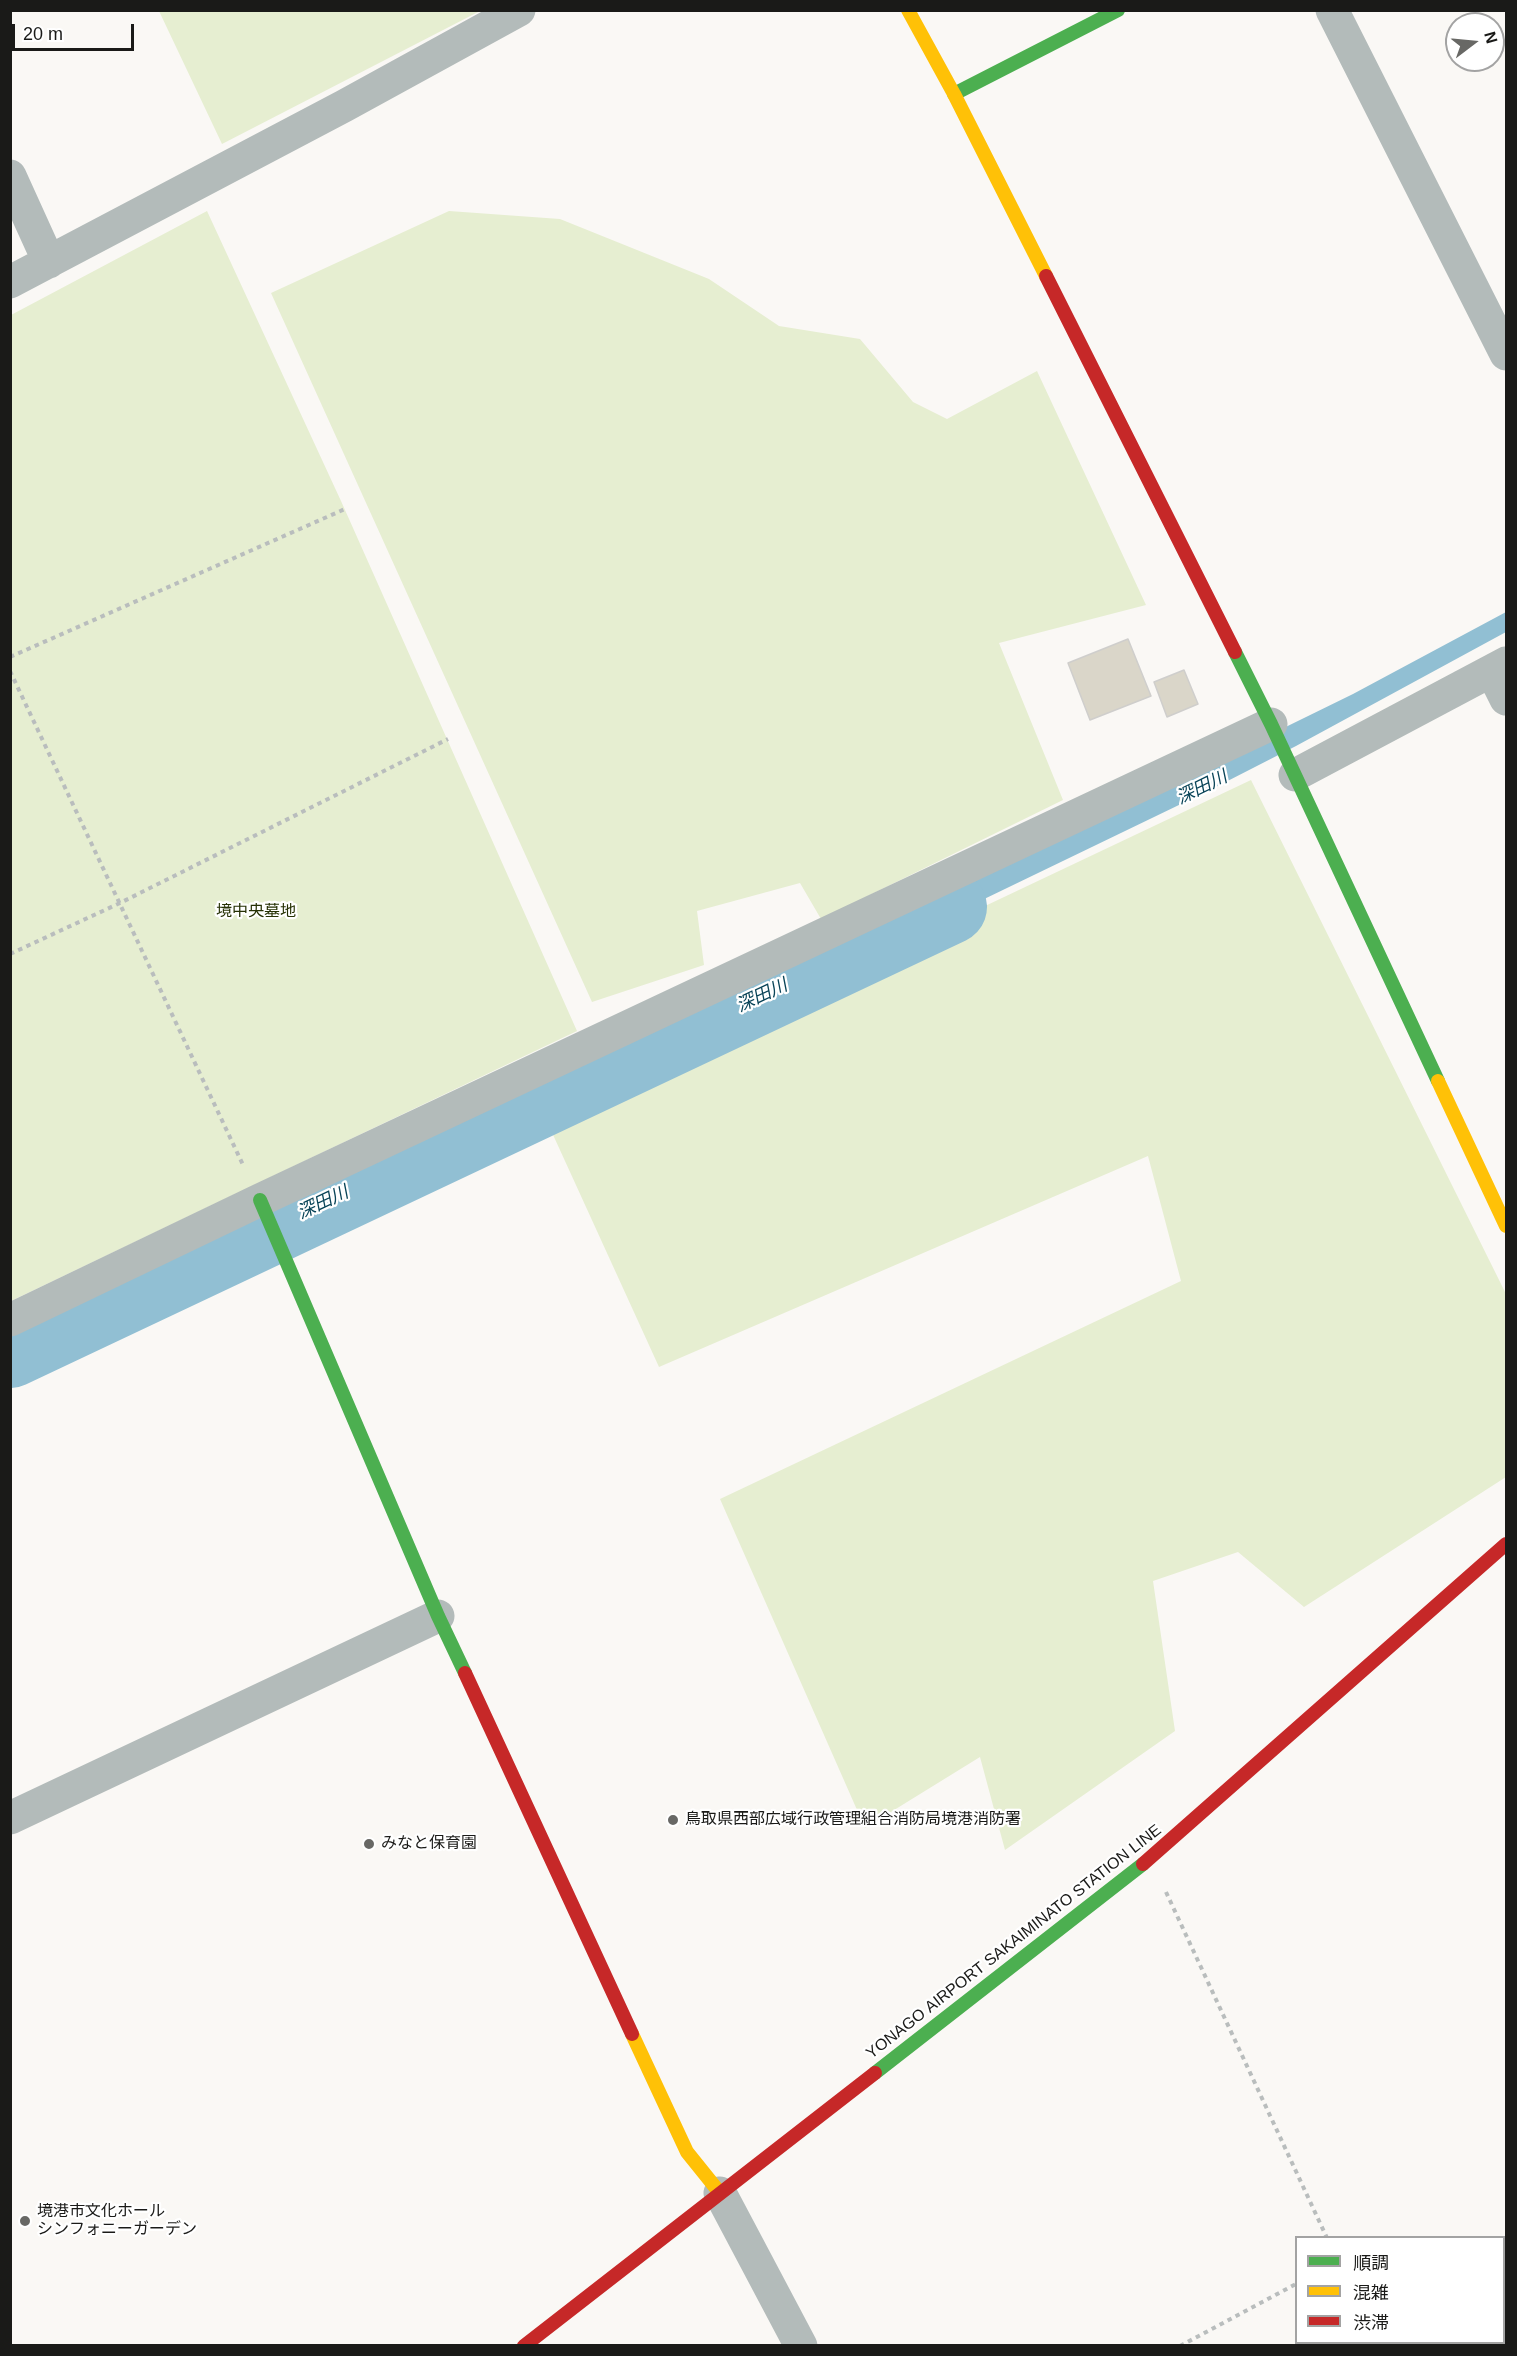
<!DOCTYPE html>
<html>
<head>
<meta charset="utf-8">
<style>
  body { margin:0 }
  #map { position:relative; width:1517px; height:2356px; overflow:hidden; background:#faf8f5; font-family:Arial,"Noto Sans JP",sans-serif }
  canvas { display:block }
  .frame { position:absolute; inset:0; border:12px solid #1a1a18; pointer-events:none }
  .legend { position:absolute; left:1295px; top:2236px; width:210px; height:108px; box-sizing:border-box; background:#fff; border:2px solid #a3a3a3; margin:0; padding:8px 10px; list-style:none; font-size:18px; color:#1a1a18 }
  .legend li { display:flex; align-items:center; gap:12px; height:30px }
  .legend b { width:30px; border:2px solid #a3a3a3 }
  .north { position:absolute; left:1445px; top:12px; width:60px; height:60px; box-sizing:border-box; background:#fff; border:2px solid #a3a3a3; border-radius:50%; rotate:74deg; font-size:16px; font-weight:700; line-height:24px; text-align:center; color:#1a1a18 }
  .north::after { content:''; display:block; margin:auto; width:21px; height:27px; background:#686865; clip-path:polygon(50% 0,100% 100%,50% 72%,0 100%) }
  .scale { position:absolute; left:12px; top:24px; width:122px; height:27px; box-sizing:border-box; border:3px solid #1a1a18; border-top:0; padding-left:8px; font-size:18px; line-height:21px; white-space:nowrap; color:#1a1a18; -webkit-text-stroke:4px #fff; paint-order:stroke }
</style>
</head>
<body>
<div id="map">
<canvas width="1517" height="2356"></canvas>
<div class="frame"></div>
<ul class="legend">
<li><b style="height:8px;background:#4caf50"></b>順調</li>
<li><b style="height:8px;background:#ffc107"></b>混雑</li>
<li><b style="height:8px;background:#c62828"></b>渋滞</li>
</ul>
<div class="north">N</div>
<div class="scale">20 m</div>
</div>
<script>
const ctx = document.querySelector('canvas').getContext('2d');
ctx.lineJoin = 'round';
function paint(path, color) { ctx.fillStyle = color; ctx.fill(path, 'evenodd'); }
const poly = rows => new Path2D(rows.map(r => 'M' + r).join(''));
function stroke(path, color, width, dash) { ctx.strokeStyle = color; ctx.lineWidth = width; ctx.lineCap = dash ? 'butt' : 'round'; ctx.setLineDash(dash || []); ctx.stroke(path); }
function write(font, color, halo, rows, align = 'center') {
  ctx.font = font + ' Arial,"Noto Sans JP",sans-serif'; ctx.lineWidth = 4.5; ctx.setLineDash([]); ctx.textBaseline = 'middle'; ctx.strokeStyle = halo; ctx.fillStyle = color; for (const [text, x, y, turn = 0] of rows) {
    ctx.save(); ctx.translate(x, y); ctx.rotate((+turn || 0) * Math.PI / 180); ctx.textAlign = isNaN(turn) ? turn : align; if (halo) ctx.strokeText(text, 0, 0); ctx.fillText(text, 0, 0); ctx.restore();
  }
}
const green = poly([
  [159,11,480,11,222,144],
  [207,211,341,501,577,1031,11,1301,11,315],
  [449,211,560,219,709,279,779,326,860,339,913,402,947,419,1037,371,1146,605,999,643,1063,800,821,919,800,883,697,911,704,965,592,1002,271,293],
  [1251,780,1506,1294,1506,1477,1304,1607,1238,1552,1153,1581,1175,1731,1005,1850,980,1757,865,1828,720,1499,1181,1281,1148,1156,659,1367,544,1115]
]);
const water = poly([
  [1506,612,1506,632,1296,746,1210,790,862,958,855,938,1353,694]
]);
const river = poly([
  [10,1351,950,907]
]);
const building = poly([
  [1128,639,1151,696,1090,720,1068,663,1128,639],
  [1184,670,1198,704,1167,717,1154,682,1184,670]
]);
const path = poly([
  [10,657,345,509],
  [10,671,244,1167],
  [10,954,120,903,448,739],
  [1166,1892,1327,2238],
  [1374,2342,1375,2346],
  [1180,2346,1296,2284]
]);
const street = poly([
  [1332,10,1506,354],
  [10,176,49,262],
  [10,282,344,106,519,10],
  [1492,671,1506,699],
  [1295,775,1506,663],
  [10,1320,260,1200,1271,724],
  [10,1818,438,1616],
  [720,2193,801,2346]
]);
const fast = poly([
  [954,94,1118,10],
  [1235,652,1271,724,1438,1081],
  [260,1200,438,1616,465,1673],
  [875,2073,1143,1864]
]);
const slow = poly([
  [908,10,954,94,1046,276],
  [1438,1081,1506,1226],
  [632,2034,687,2152,720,2193]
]);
const jam = poly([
  [1046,276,1235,652],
  [465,1673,632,2034],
  [1143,1864,1506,1544],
  [524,2346,875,2073]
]);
const markers = [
  [673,1820,6,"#686865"],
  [369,1844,6,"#686865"],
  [25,2221,6,"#686865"]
];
const parkNames = [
  ["境中央墓地",256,912]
];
const poiNames = [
  ["鳥取県西部広域行政管理組合消防局境港消防署",685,1820],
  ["みなと保育園",381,1844],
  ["境港市文化ホール",37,2212],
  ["シンフォニーガーデン",37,2230]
];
const streetNames = [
  ["YONAGO AIRPORT SAKAIMINATO STATION LINE",1014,1942,-38]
];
const waterNames = [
  ["深田川",1202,788,-26],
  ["深田川",762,996,-25],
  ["深田川",323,1203,-25]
];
paint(green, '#e6eed1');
paint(water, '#91bfd3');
stroke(river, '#91bfd3', 74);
paint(building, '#dad6c9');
stroke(building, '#cfcecc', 1.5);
stroke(path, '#b9bdbd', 4, [4.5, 4.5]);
stroke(street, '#b3bbba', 33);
stroke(fast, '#4caf50', 14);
stroke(slow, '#ffc107', 14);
stroke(jam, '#c62828', 14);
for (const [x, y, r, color] of markers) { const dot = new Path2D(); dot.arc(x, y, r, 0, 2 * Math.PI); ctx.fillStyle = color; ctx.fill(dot); stroke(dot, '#fff', 2); }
write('16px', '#263105', '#fff', parkNames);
write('16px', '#1a1a18', '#fff', poiNames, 'left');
write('16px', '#1a1a18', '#fff', streetNames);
write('italic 18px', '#094458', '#fff', waterNames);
</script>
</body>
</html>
